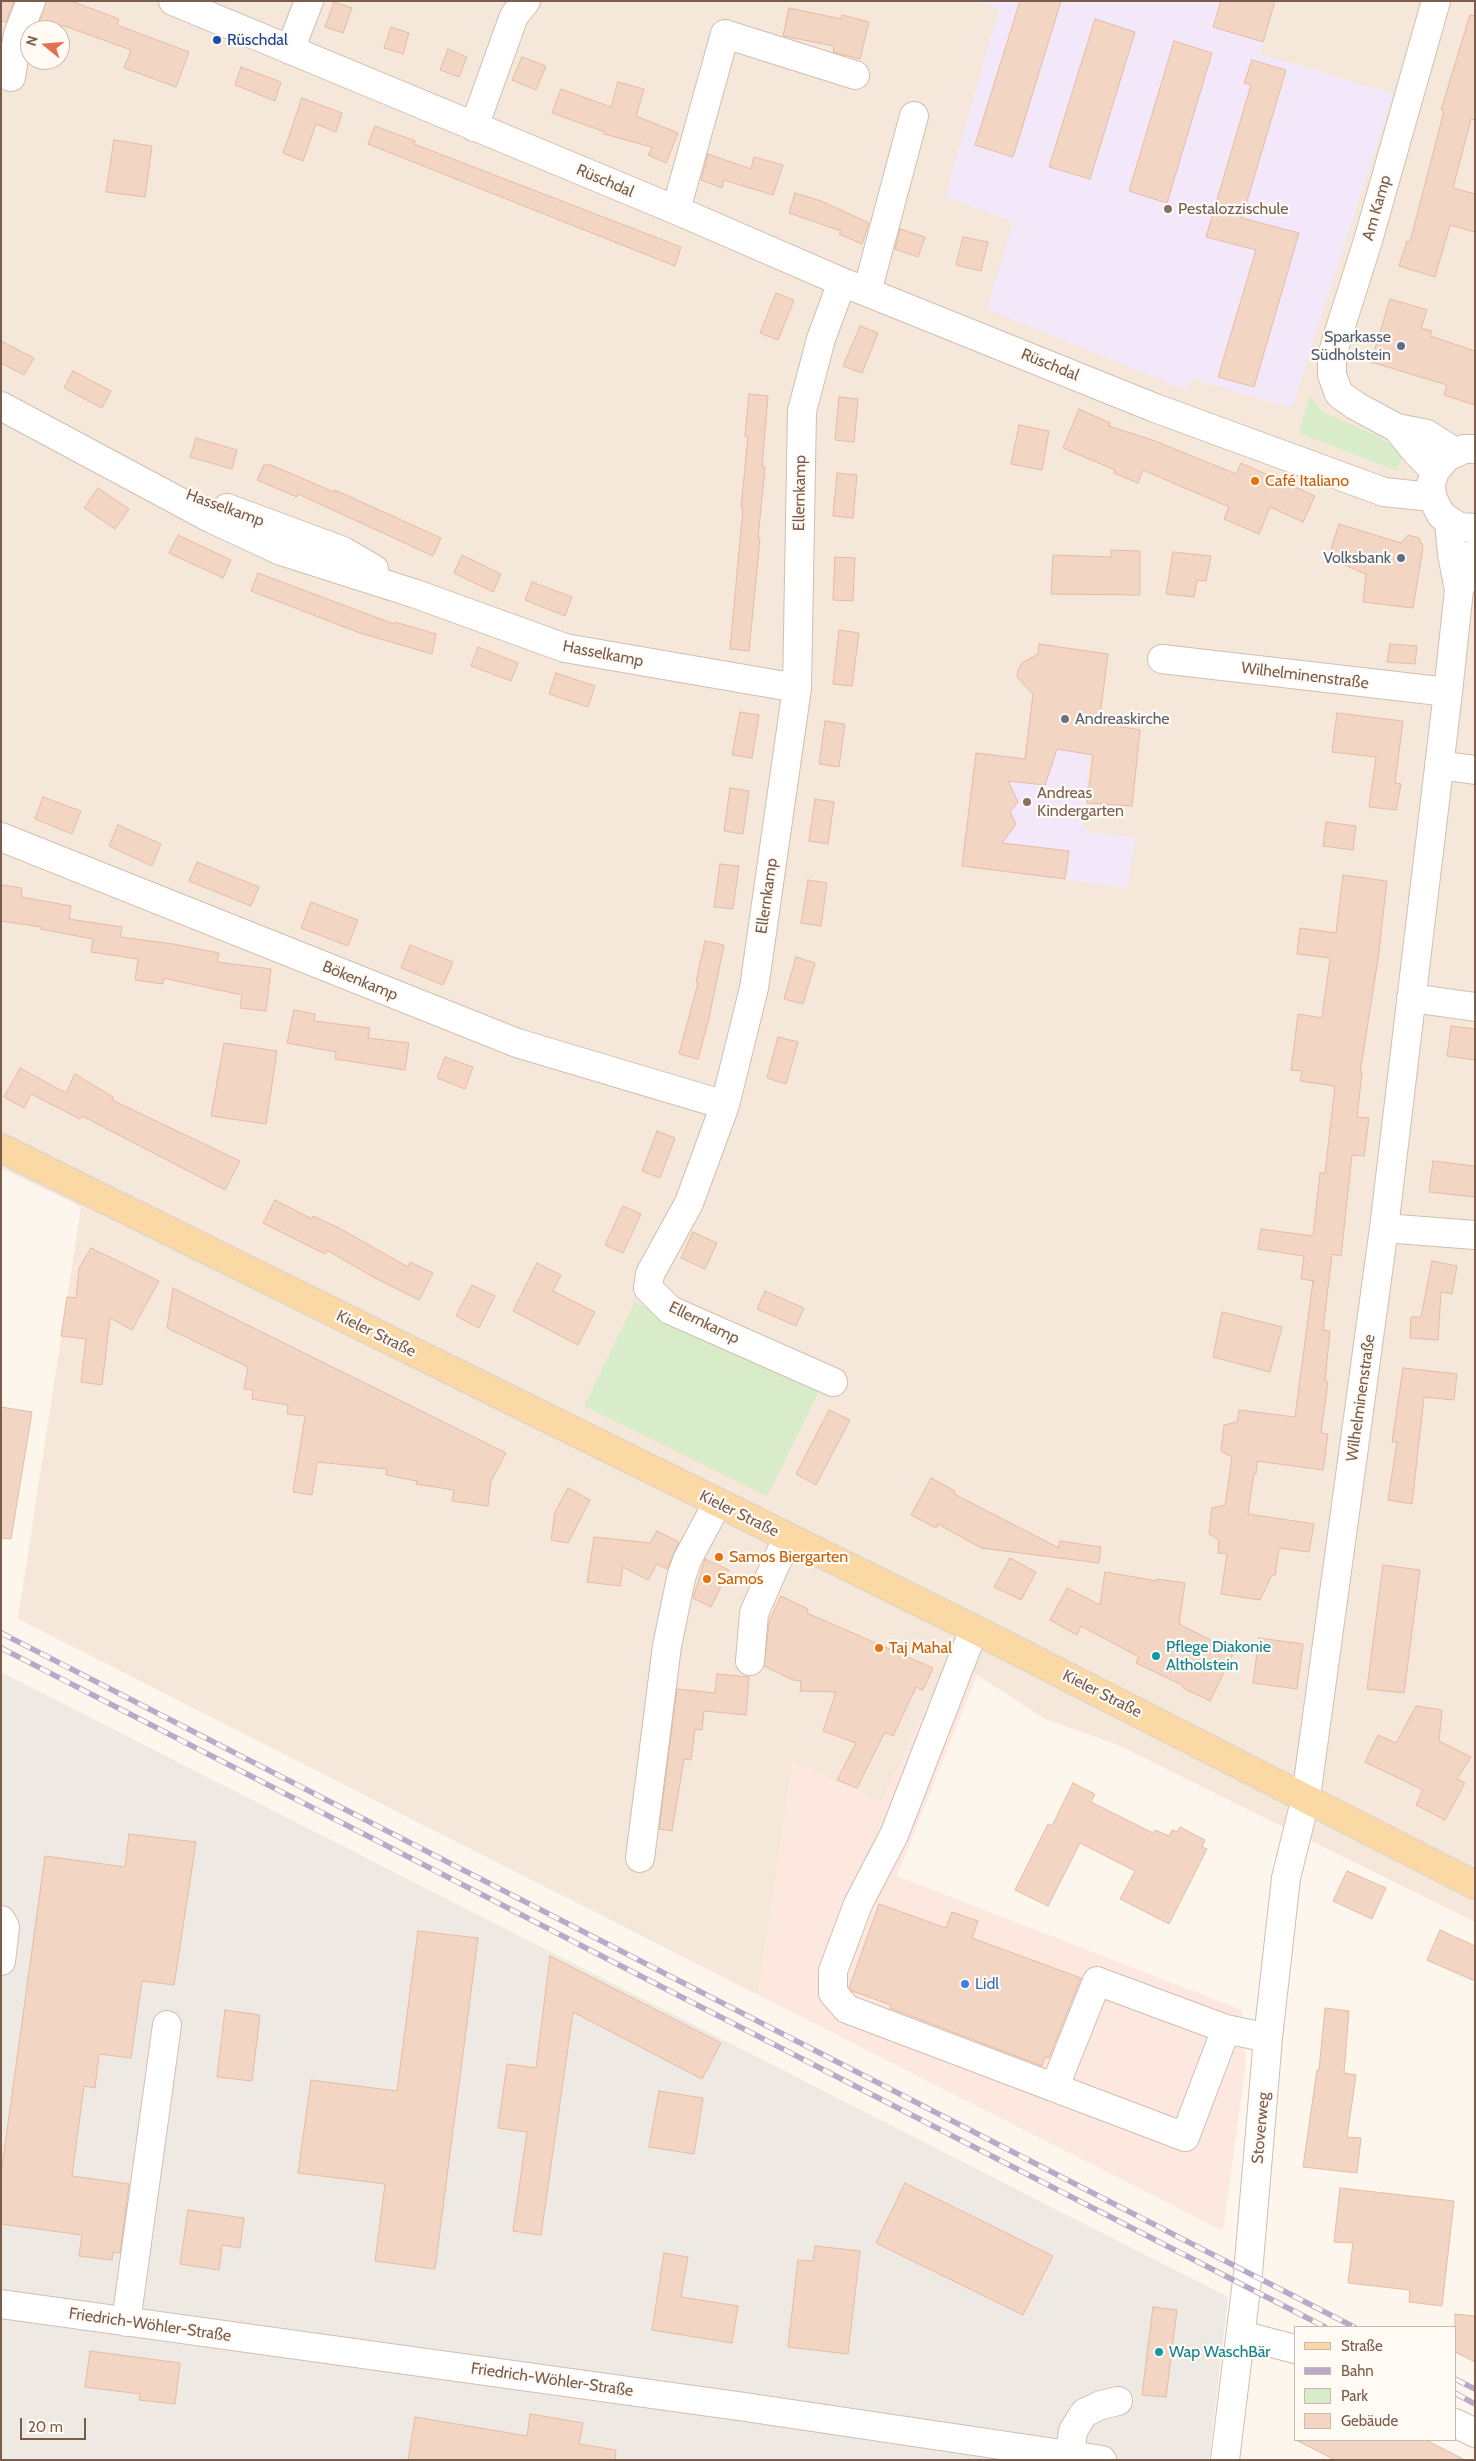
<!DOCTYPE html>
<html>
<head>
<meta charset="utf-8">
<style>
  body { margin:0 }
  #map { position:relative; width:1476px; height:2461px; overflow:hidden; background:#fdf6ec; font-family:Cabin,sans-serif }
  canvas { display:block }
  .frame { position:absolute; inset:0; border:2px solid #7a5c4d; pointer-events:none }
  .legend { position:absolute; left:1294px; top:2326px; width:162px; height:115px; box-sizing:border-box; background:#fffaf3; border:1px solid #cabbb1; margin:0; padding:6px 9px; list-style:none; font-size:15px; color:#7a5c4d }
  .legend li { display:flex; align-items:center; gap:10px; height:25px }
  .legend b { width:25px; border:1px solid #cabbb1 }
  .north { position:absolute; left:20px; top:20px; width:50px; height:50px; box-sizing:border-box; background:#fffaf3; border:1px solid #cabbb1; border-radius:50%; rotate:287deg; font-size:14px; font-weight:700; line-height:20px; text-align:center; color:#7a5c4d }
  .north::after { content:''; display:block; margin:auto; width:18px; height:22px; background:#e76f51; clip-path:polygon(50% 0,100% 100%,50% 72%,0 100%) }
  .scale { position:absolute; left:20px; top:2418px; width:66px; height:22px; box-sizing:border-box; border:2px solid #7a5c4d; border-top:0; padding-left:6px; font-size:15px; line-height:18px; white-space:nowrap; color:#7a5c4d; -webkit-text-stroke:4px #fffaf3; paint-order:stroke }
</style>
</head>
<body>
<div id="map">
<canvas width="1476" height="2461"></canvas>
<div class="frame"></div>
<ul class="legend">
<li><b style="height:6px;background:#fbd9a5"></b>Straße</li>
<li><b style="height:6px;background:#b9a8c9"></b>Bahn</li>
<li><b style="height:14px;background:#d8ecc9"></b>Park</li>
<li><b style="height:14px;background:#f3d5c3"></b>Gebäude</li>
</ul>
<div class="north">N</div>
<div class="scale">20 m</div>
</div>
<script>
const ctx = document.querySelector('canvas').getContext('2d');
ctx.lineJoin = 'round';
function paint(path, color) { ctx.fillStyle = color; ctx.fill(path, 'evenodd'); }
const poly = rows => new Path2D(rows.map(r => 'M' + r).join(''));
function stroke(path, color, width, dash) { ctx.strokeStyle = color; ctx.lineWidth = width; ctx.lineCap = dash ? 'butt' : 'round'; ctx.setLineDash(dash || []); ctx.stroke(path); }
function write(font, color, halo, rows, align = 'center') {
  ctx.font = font + ' Cabin,sans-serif'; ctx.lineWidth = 4.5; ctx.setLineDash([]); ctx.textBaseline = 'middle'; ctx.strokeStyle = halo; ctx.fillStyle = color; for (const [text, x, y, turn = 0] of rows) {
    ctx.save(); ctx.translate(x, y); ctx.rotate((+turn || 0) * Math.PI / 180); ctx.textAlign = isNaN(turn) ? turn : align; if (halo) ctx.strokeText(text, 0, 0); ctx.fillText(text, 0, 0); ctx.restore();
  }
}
const residential = poly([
  [1,1,1475,1,1475,1922,1118,1745,1045,1719,977,1675,949,1660,882,1802,793,1762,758,1995,18,1619,81,1207,1,1168],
  [30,30,60,30,60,60,30,60]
]);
const commercial = poly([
  [949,1660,977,1675,897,1876,1242,2010,1246,2063,1223,2231,758,1995,793,1762,882,1802]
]);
const industrial = poly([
  [1,1672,1228,2297,1209,2460,1,2460]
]);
const education = poly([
  [972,1,1221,1,1214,27,1231,32,1233,28,1264,37,1260,54,1393,94,1292,408,1190,378,1186,390,987,309,1013,222,945,197,999,9],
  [1057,749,1090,754,1083,820,1084,828,1092,833,1135,837,1127,888,962,866,976,753,1022,782,1045,785]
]);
const green = poly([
  [1310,395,1322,412,1376,435,1404,453,1397,471,1299,433],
  [635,1302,819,1391,767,1496,584,1406]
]);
const building = poly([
  [1,1,14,1,6,22,1,21,1,1],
  [46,1,71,1,119,19,117,25,189,52,176,87,124,68,131,50,62,25,59,30,36,30,46,1],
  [1020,1,1061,1,1013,157,975,145,1020,1],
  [1221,1,1275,1,1263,42,1213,27,1221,1],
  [334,2,352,8,343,33,325,27,334,2],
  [789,8,841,19,842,15,869,22,860,59,833,52,834,46,783,36,789,8],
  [1470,15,1475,16,1475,120,1471,119,1453,188,1475,194,1475,232,1450,225,1435,277,1399,266,1407,241,1410,242,1444,111,1441,110,1470,15],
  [1095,19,1135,32,1090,179,1049,167,1095,19],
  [391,27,409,33,403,54,384,48,391,27],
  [1174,41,1212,53,1167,203,1129,191,1174,41],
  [448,49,467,57,459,77,440,70,448,49],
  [522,57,546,66,536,90,512,80,522,57],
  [1252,60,1286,70,1242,218,1299,233,1254,387,1218,377,1256,250,1206,237,1251,85,1244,83,1252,60],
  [241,67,281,82,275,101,235,85,241,67],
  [618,82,644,89,636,116,678,133,666,163,648,155,652,147,604,134,605,132,552,113,561,89,611,107,618,82],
  [302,98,342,113,336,132,316,124,303,161,283,153,302,98],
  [375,126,415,141,414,144,681,247,675,266,368,144,375,126],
  [114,140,152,146,145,197,106,192,114,140],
  [708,154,751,169,754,157,783,165,773,195,724,180,722,188,701,180,708,154],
  [795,193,821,201,869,223,862,244,839,234,841,231,789,213,795,193],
  [900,229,925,237,918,257,895,249,900,229],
  [963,237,988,242,981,271,956,265,963,237],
  [776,293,794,300,778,340,760,333,776,293],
  [1390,299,1427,310,1421,328,1432,331,1430,336,1475,351,1475,405,1444,395,1447,385,1371,362,1390,299],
  [860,326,878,333,862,373,843,366,860,326],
  [1,341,34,358,24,375,1,363,1,341],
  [73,371,111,391,102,408,64,388,73,371],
  [749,394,768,396,762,466,765,467,758,538,760,538,749,651,730,649,743,508,741,508,748,437,745,436,749,394],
  [839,397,858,399,854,442,835,440,839,397],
  [1079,409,1110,423,1109,426,1155,441,1236,474,1241,463,1315,496,1303,522,1270,507,1259,534,1224,519,1229,507,1143,470,1138,483,1114,473,1115,470,1063,448,1079,409],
  [1019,425,1049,431,1042,470,1011,464,1019,425],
  [196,438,237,450,232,469,190,457,196,438],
  [264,465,271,465,334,492,335,490,441,538,433,556,298,494,297,497,257,480,264,465],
  [837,473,857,475,853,518,833,516,837,473],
  [98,488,129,509,115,529,84,508,98,488],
  [1339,524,1401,543,1408,535,1419,538,1423,547,1413,608,1363,602,1366,574,1328,558,1339,524],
  [178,535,231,560,223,578,169,553,178,535],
  [1111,550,1140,551,1140,595,1051,594,1053,555,1111,557,1111,550],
  [1173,552,1211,556,1206,581,1197,580,1194,597,1166,594,1173,552],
  [462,555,501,574,493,592,454,573,462,555],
  [835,557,855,558,853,601,833,600,835,557],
  [258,573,394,624,395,622,436,634,432,654,360,633,251,591,258,573],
  [532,582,572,597,565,616,525,600,532,582],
  [839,630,859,633,852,686,833,684,839,630],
  [1039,644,1108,654,1099,723,1140,730,1132,806,1087,803,1093,755,1057,749,1045,785,1008,781,1018,802,1010,812,1016,824,1002,843,1069,851,1065,879,962,866,976,753,1025,759,1033,694,1017,677,1018,670,1022,663,1038,654,1039,644],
  [1390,644,1417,646,1415,664,1387,662,1390,644],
  [478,647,518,663,511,681,471,666,478,647],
  [556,673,595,686,588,707,549,694,556,673],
  [740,712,759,715,752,758,732,755,740,712],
  [1337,713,1403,721,1395,783,1401,784,1396,810,1369,807,1376,757,1332,752,1337,713],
  [825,721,845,724,839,767,819,764,825,721],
  [730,788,749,791,743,834,724,831,730,788],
  [43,797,81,811,72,834,35,819,43,797],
  [815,799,834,802,828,844,809,841,815,799],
  [1326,822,1356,826,1353,850,1323,846,1326,822],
  [118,825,161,844,152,866,109,846,118,825],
  [197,862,259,887,251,906,189,881,197,862],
  [720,864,739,866,733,909,714,907,720,864],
  [1343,875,1387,881,1378,959,1360,1073,1362,1073,1357,1117,1369,1118,1364,1156,1352,1155,1341,1256,1332,1254,1323,1330,1330,1331,1325,1381,1328,1382,1321,1433,1328,1434,1323,1470,1257,1461,1256,1474,1254,1473,1248,1514,1314,1524,1309,1552,1279,1548,1275,1576,1272,1575,1260,1600,1221,1594,1227,1554,1218,1553,1219,1540,1209,1534,1212,1508,1225,1505,1227,1493,1232,1457,1221,1451,1224,1425,1237,1422,1239,1410,1295,1417,1313,1281,1315,1281,1301,1279,1304,1256,1258,1249,1261,1229,1313,1236,1320,1173,1325,1173,1335,1086,1300,1081,1302,1071,1291,1070,1298,1014,1322,1018,1330,958,1297,954,1300,928,1336,933,1343,875],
  [808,880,827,883,821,926,801,923,808,880],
  [1,885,22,888,21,897,71,906,69,919,122,927,120,937,173,944,219,953,217,962,271,969,266,1011,240,1008,242,995,163,978,163,984,135,980,138,959,91,952,93,939,40,929,41,927,1,921,1,885],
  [311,902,358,920,348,946,301,928,311,902],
  [705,941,724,945,709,1018,698,1059,679,1054,698,983,696,982,705,941],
  [410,945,453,962,443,985,401,968,410,945],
  [796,957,815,963,803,1004,784,999,796,957],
  [294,1010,315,1014,314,1021,370,1028,368,1038,409,1043,405,1070,335,1059,336,1052,287,1043,294,1010],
  [1451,1026,1475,1029,1475,1060,1447,1056,1451,1026],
  [778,1037,798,1042,786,1084,767,1078,778,1037],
  [224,1043,277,1051,266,1124,211,1116,224,1043],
  [445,1057,473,1067,465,1089,437,1078,445,1057],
  [20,1068,66,1093,75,1074,113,1097,112,1100,240,1161,225,1190,82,1116,80,1119,31,1094,24,1108,4,1097,20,1068],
  [657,1131,675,1138,660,1178,642,1171,657,1131],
  [1433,1161,1475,1166,1475,1197,1429,1192,1433,1161],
  [275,1200,312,1219,313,1216,339,1228,408,1267,410,1262,433,1273,419,1300,373,1277,327,1250,325,1254,263,1223,275,1200],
  [623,1206,641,1214,623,1253,605,1245,623,1206],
  [693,1232,717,1243,705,1269,681,1258,693,1232],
  [91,1248,159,1281,132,1330,110,1318,102,1385,81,1382,86,1339,61,1336,67,1297,76,1298,79,1268,91,1248],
  [1432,1261,1457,1266,1452,1294,1441,1292,1438,1340,1410,1338,1411,1317,1421,1317,1432,1261],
  [537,1263,561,1275,553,1291,595,1312,578,1345,513,1311,537,1263],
  [472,1285,495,1296,479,1328,456,1316,472,1285],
  [173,1288,506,1453,491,1481,488,1506,452,1501,454,1490,416,1484,417,1481,386,1475,387,1469,317,1462,312,1495,293,1492,305,1416,287,1414,288,1405,252,1399,253,1390,244,1389,248,1367,167,1328,173,1288],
  [765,1291,804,1308,796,1326,757,1309,765,1291],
  [1222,1312,1282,1327,1270,1372,1213,1357,1222,1312],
  [1403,1368,1457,1374,1454,1400,1424,1397,1412,1504,1388,1500,1397,1442,1392,1442,1403,1368],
  [1,1407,32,1412,11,1539,1,1538,1,1407],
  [829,1410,850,1420,816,1485,796,1474,829,1410],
  [931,1478,955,1491,954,1494,1059,1548,1060,1541,1101,1547,1099,1563,981,1548,938,1524,936,1528,911,1515,931,1478],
  [568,1488,590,1500,568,1543,551,1540,555,1512,568,1488],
  [657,1531,679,1542,667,1569,657,1564,648,1580,623,1567,620,1586,587,1582,594,1537,650,1543,657,1531],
  [1010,1558,1036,1572,1021,1600,994,1587,1010,1558],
  [705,1559,729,1570,711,1607,693,1598,705,1559],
  [1383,1565,1420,1570,1404,1693,1367,1689,1383,1565],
  [1105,1572,1157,1581,1157,1579,1185,1583,1179,1624,1234,1652,1210,1701,1183,1688,1184,1686,1136,1663,1139,1657,1081,1626,1077,1635,1050,1620,1067,1588,1100,1605,1105,1572],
  [781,1596,808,1609,807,1613,933,1668,923,1690,916,1687,893,1736,885,1732,857,1788,837,1780,856,1743,823,1731,836,1692,800,1691,801,1681,793,1680,764,1666,769,1622,781,1596],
  [1259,1638,1303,1644,1297,1689,1253,1683,1259,1638],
  [717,1674,749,1677,746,1715,704,1711,702,1730,695,1729,691,1760,684,1759,672,1831,659,1829,677,1689,715,1693,717,1674],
  [1416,1706,1442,1710,1439,1741,1471,1757,1457,1779,1465,1783,1445,1820,1416,1805,1423,1790,1365,1762,1378,1735,1396,1743,1416,1706],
  [1073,1783,1095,1794,1091,1802,1153,1833,1155,1830,1169,1836,1172,1830,1177,1832,1180,1827,1205,1840,1202,1847,1207,1849,1169,1924,1120,1899,1135,1871,1080,1843,1048,1906,1015,1890,1048,1824,1052,1826,1073,1783],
  [129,1834,196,1842,174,1985,142,1981,131,2058,99,2054,95,2088,84,2086,72,2176,129,2184,120,2253,113,2252,112,2260,79,2256,82,2235,1,2224,1,2174,45,1856,125,1867,129,1834],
  [1347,1871,1386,1888,1372,1919,1333,1901,1347,1871],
  [879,1904,946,1928,952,1912,978,1921,972,1938,1081,1978,1049,2058,1045,2057,1042,2066,890,2008,891,2005,852,1991,849,1988,879,1904],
  [1440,1930,1475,1946,1475,1981,1427,1960,1440,1930],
  [418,1931,478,1938,435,2269,375,2261,385,2184,298,2173,311,2080,397,2091,418,1931],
  [550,1956,721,2043,702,2079,573,2012,541,2235,513,2231,527,2132,498,2128,507,2064,536,2068,550,1956],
  [1325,2008,1349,2011,1344,2073,1356,2075,1347,2137,1361,2138,1357,2173,1303,2167,1317,2070,1319,2070,1325,2008],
  [225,2010,260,2015,252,2081,217,2077,225,2010],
  [659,2091,703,2098,694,2154,649,2147,659,2091],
  [905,2183,1053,2256,1023,2315,876,2243,905,2183],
  [1340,2188,1454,2201,1442,2306,1409,2302,1410,2290,1348,2283,1353,2243,1334,2242,1340,2188],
  [188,2210,244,2218,240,2248,222,2245,219,2270,180,2264,188,2210],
  [815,2246,860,2251,848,2354,788,2347,798,2260,813,2261,815,2246],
  [664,2253,688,2257,681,2297,738,2306,732,2343,652,2330,664,2253],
  [1153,2307,1177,2310,1166,2397,1142,2395,1153,2307],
  [1455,2314,1475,2316,1475,2362,1455,2352,1455,2314],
  [90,2351,180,2363,175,2404,139,2400,140,2394,85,2387,90,2351],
  [530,2414,583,2423,579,2444,616,2450,615,2460,408,2460,415,2417,527,2436,530,2414],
  [1296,2440,1426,2440,1465,2460,1335,2460,1296,2440]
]);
const minor = poly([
  [173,1,676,210,842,282,1155,408,1384,492,1432,497],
  [1436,1,1367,244,1338,335,1332,356,1332,375,1339,394,1356,406,1397,428,1427,434,1455,452],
  [290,50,309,1],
  [11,77,18,34,31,1],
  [474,127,514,16,526,1],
  [676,210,725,34,855,75],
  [867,292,914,116],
  [1,406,210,518,281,551,416,594,565,648,797,688],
  [1397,428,1416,452,1435,471],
  [1475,449,1464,449,1447,457,1435,471,1431,484,1432,497,1441,515,1459,527,1475,528],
  [227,508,343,551,374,569],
  [1459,590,1475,553],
  [1162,659,1448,692],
  [1439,765,1475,770],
  [1,837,517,1043,725,1105],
  [1411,998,1475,1007],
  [1384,1228,1475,1235],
  [833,1382,670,1310,648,1288,650,1274,689,1203,725,1105,754,988,797,688,802,411,821,339,842,282],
  [974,1629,894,1835,858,1904,833,1971,833,1993,847,2009,1185,2137,1226,2029],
  [750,1661,754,1613,787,1538],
  [640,1858,667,1646,681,1578,687,1560,717,1504],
  [1,1920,5,1927,1,1961],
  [1055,2086,1097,1981,1226,2029,1268,2038],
  [1,2304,745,2407,1102,2460],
  [126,2322,167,2025],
  [1241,2335,1295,2349],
  [1455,2423,1475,2433],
  [1070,2455,1073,2431,1084,2413,1101,2405,1118,2401],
  [1225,2460,1248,2273,1268,2038,1286,1878,1306,1797,1384,1228,1448,692,1459,590,1452,554,1449,522]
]);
const major = poly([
  [1,1148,974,1629,1475,1885]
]);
const rail = poly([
  [1,1633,1354,2327],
  [1,1648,1325,2327],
  [1455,2379,1475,2389],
  [1455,2393,1475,2404]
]);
const markers = [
  [217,40,5,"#1a4fb4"],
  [1168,209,5,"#8d6e63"],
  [1401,346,5,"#5c6f8a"],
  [1255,481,5,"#e8710a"],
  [1401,558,5,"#5c6f8a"],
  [1065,719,5,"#6b7280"],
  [1027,802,5,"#8d6e63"],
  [719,1557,5,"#e8710a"],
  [707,1579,5,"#e8710a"],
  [879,1648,5,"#e8710a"],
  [1156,1656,5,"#0f9aa8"],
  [965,1984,5,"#3f7fe0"],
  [1159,2352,5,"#0f9aa8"]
];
const transitNames = [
  ["Rüschdal",227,40]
];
const streetNames = [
  ["Rüschdal",605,181,23],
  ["Am Kamp",1377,208,-74],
  ["Rüschdal",1050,365,22],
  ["Ellernkamp",800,493,-89],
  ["Hasselkamp",225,508,20],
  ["Hasselkamp",603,654,11],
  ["Wilhelminenstraße",1305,676,7],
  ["Ellernkamp",767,896,-82],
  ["Bökenkamp",360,981,22],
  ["Ellernkamp",704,1323,26],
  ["Kieler Straße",376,1334,26],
  ["Wilhelminenstraße",1361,1398,-82],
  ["Kieler Straße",739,1514,26],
  ["Kieler Straße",1102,1694,27],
  ["Stoverweg",1261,2128,-85],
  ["Friedrich-Wöhler-Straße",150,2325,8],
  ["Friedrich-Wöhler-Straße",552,2380,8]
];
const educationNames = [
  ["Pestalozzischule",1178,209],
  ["Andreas",1037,793],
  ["Kindergarten",1037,811]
];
const serviceNames = [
  ["Sparkasse",1391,337],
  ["Südholstein",1391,355],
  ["Volksbank",1391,558]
];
const foodNames = [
  ["Café Italiano",1265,481],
  ["Samos Biergarten",729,1557],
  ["Samos",717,1579],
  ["Taj Mahal",889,1648]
];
const worshipNames = [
  ["Andreaskirche",1075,719]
];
const cultureNames = [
  ["Pflege Diakonie",1166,1647],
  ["Altholstein",1166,1665],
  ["Wap WaschBär",1169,2352]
];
const shopNames = [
  ["Lidl",975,1984]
];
paint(residential, '#f5e8da');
paint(commercial, '#fde8e0');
paint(industrial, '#efe9e4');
paint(education, '#f3e8fa');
paint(green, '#d8ecc9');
paint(building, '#f3d5c3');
stroke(building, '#e6bba3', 1);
stroke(minor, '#d1beb0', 30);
stroke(major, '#dad1cd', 30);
stroke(minor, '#fff', 28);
stroke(major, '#fbd9a5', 28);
stroke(rail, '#b9a8c9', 5.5);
stroke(rail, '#fffaf3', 4, [11]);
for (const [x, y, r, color] of markers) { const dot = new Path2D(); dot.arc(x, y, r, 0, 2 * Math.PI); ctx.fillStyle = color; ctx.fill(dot); stroke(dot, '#fffaf3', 2); }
write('16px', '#164399', '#fffaf3', transitNames, 'left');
write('16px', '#7a5c4d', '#fffaf3', streetNames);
write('16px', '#785e54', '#fffaf3', educationNames, 'left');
write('16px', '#4e5e75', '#fffaf3', serviceNames, 'right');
write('16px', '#c56008', '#fffaf3', foodNames, 'left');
write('16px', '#5b616d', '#fffaf3', worshipNames, 'left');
write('16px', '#0d838f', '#fffaf3', cultureNames, 'left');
write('16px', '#366cbe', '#fffaf3', shopNames, 'left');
</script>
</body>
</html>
